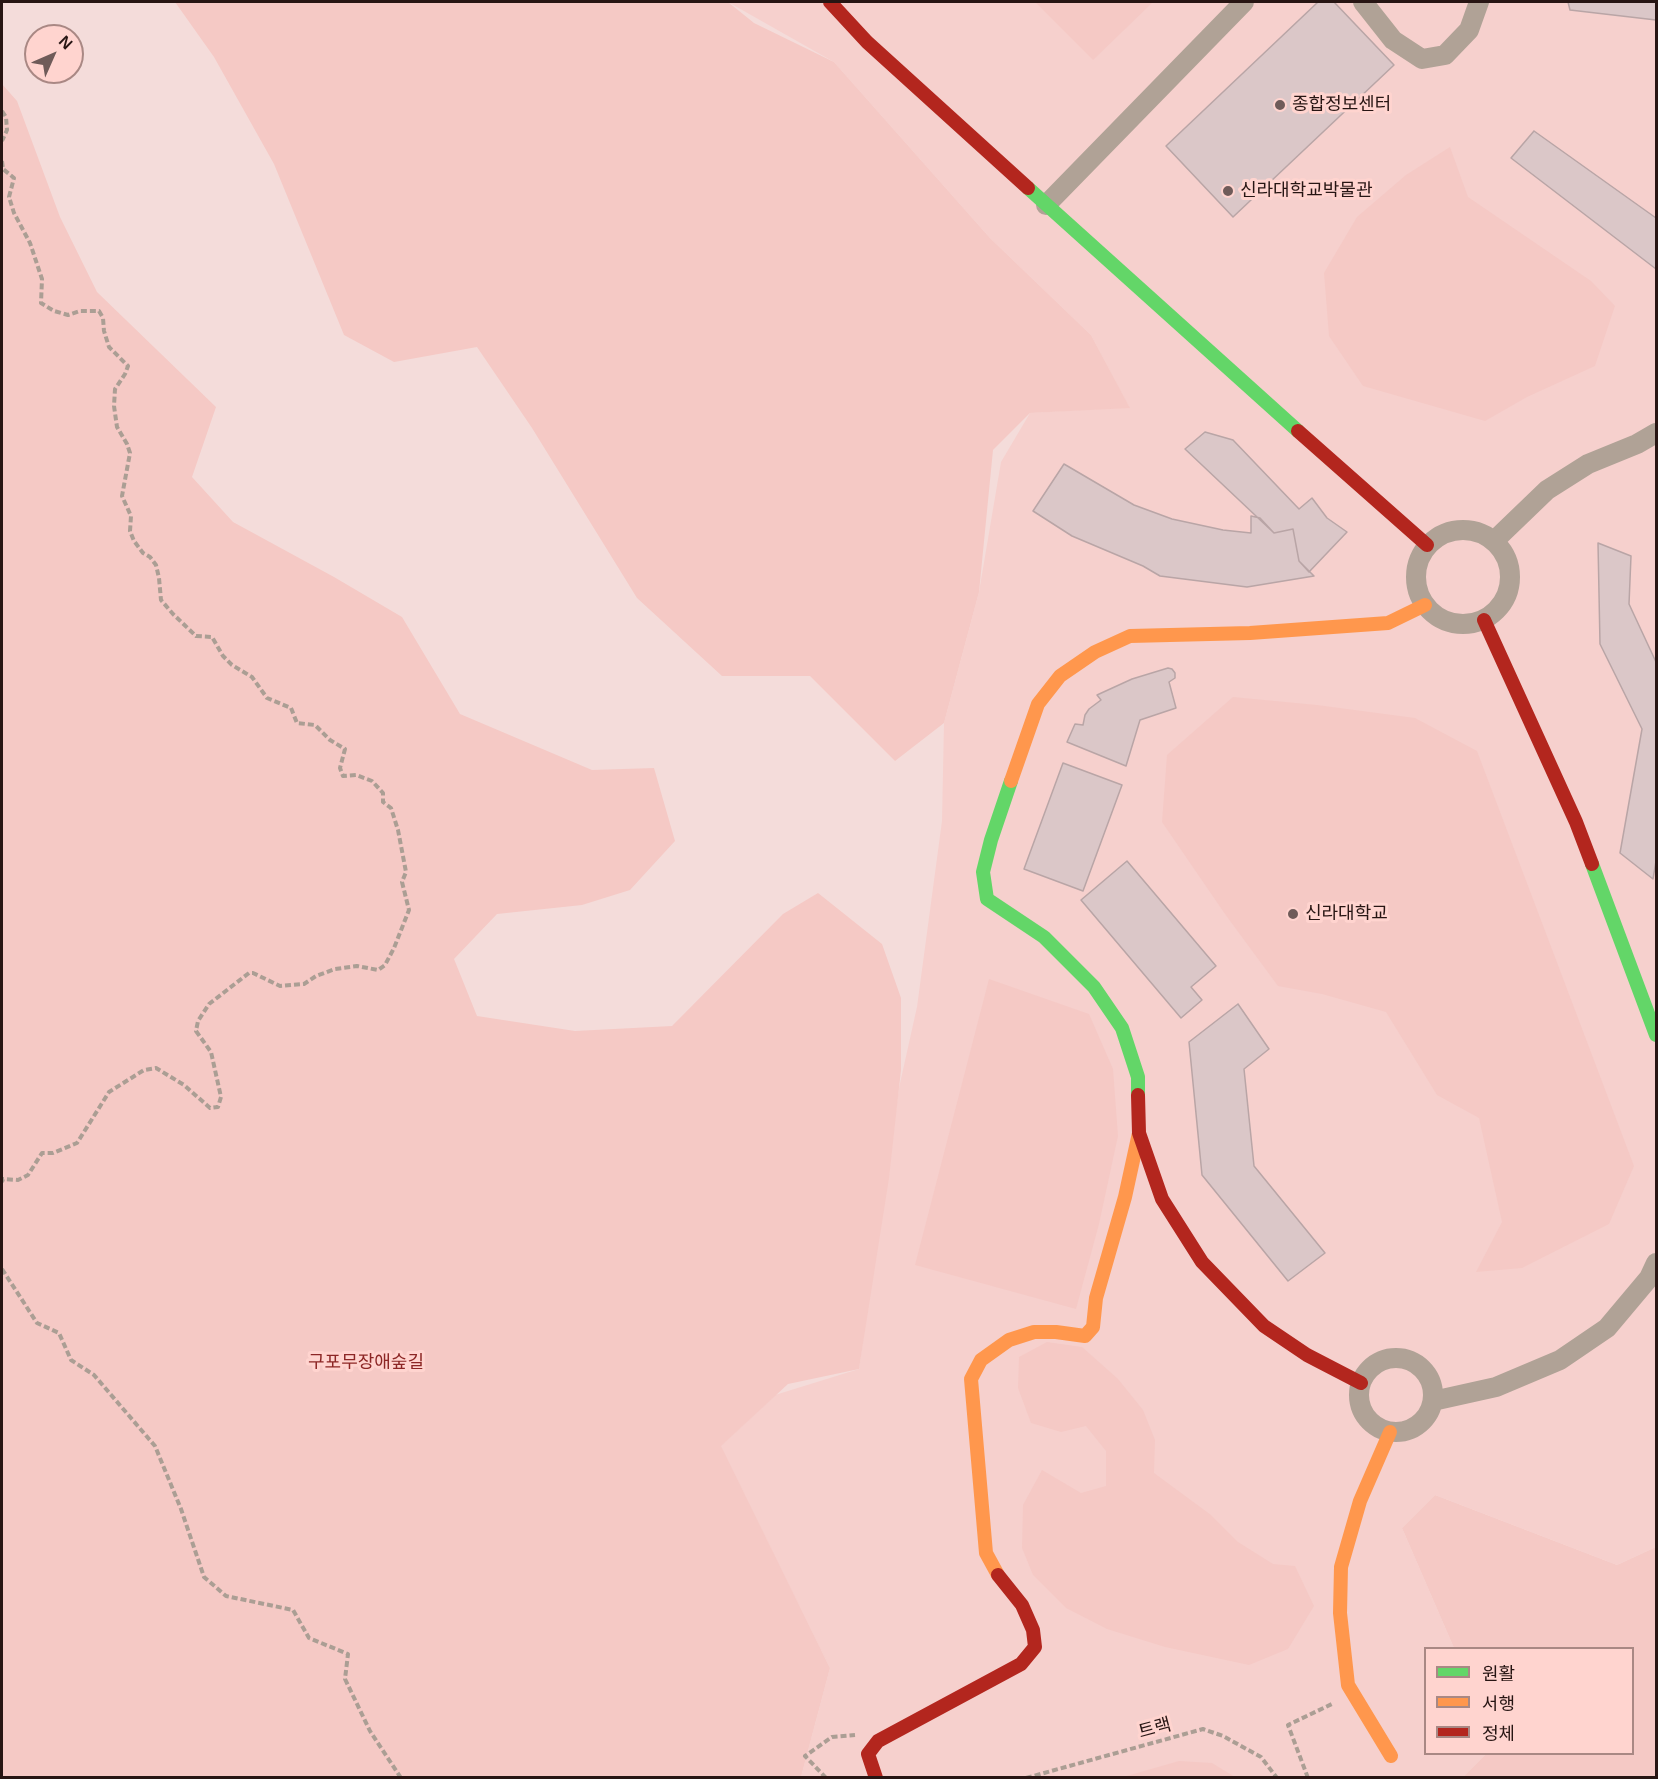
<!DOCTYPE html>
<html>
<head>
<meta charset="utf-8">
<style>
  body { margin:0 }
  #map { position:relative; width:1658px; height:1779px; overflow:hidden; background:#f4dcda; font-family:Arial,"Noto Sans KR",sans-serif }
  canvas { display:block }
  .frame { position:absolute; inset:0; border:3px solid #271513; pointer-events:none }
  .legend { position:absolute; left:1424px; top:1647px; width:210px; height:108px; box-sizing:border-box; background:#ffd4cf; border:2px solid #a98884; margin:0; padding:8px 10px; list-style:none; font-size:18px; color:#271513 }
  .legend li { display:flex; align-items:center; gap:12px; height:30px }
  .legend b { width:30px; border:2px solid #a98884 }
  .north { position:absolute; left:24px; top:24px; width:60px; height:60px; box-sizing:border-box; background:#ffd4cf; border:2px solid #a98884; border-radius:50%; rotate:45deg; font-size:16px; font-weight:700; line-height:24px; text-align:center; color:#271513 }
  .north::after { content:''; display:block; margin:auto; width:21px; height:27px; background:#6f5b59; clip-path:polygon(50% 0,100% 100%,50% 72%,0 100%) }
</style>
</head>
<body>
<div id="map">
<canvas width="1658" height="1779"></canvas>
<div class="frame"></div>
<ul class="legend">
<li><b style="height:8px;background:#63d668"></b>원활</li>
<li><b style="height:8px;background:#ff974d"></b>서행</li>
<li><b style="height:8px;background:#b3261e"></b>정체</li>
</ul>
<div class="north">N</div>
</div>
<script>
const ctx = document.querySelector('canvas').getContext('2d');
ctx.lineJoin = 'round';
function paint(path, color) { ctx.fillStyle = color; ctx.fill(path, 'evenodd'); }
const poly = rows => new Path2D(rows.map(r => 'M' + r).join(''));
function stroke(path, color, width, dash) { ctx.strokeStyle = color; ctx.lineWidth = width; ctx.lineCap = dash ? 'butt' : 'round'; ctx.setLineDash(dash || []); ctx.stroke(path); }
function write(font, color, halo, rows, align = 'center') {
  ctx.font = font + ' Arial,"Noto Sans KR",sans-serif'; ctx.lineWidth = 6; ctx.setLineDash([]); ctx.textBaseline = 'middle'; ctx.strokeStyle = halo; ctx.fillStyle = color; for (const [text, x, y, turn = 0] of rows) {
    ctx.save(); ctx.translate(x, y); ctx.rotate((+turn || 0) * Math.PI / 180); ctx.textAlign = isNaN(turn) ? turn : align; if (halo) ctx.strokeText(text, 0, 0); ctx.fillText(text, 0, 0); ctx.restore();
  }
}
const built = poly([
  [728,2,1656,2,1656,1547,1617,1565,1435,1495,1402,1528,1454,1648,1426,1648,1426,1754,1486,1754,1463,1777,801,1777,830,1668,720,1446,775,1395,859,1369,899,1088,917,1007,942,821,944,723,979,592,1001,462,1030,413,1129,407,1091,335,990,238,834,62]
]);
const green = poly([
  [175,2,728,2,754,23,834,62,990,238,1091,335,1130,408,1030,413,993,450,979,592,944,723,895,761,810,676,722,676,637,598,532,428,477,347,394,362,344,335,274,164,214,57],
  [1035,2,1153,2,1093,60],
  [2,84,17,101,60,217,97,292,216,407,192,477,233,522,334,577,402,617,460,714,592,770,654,768,675,841,630,890,582,905,497,914,454,959,477,1016,575,1031,672,1026,783,914,818,893,882,944,901,998,901,1070,889,1178,859,1369,788,1384,721,1446,830,1668,801,1777,2,1777],
  [1450,147,1468,197,1591,281,1615,306,1595,366,1527,397,1485,421,1363,386,1329,336,1324,273,1357,217,1406,175],
  [1233,697,1317,705,1415,718,1477,751,1634,1166,1609,1224,1522,1268,1476,1272,1502,1222,1479,1118,1437,1095,1386,1012,1322,994,1278,986,1225,914,1162,822,1167,755],
  [989,979,1089,1014,1113,1069,1118,1136,1099,1224,1076,1309,915,1265],
  [1047,1342,1082,1347,1118,1379,1143,1410,1155,1440,1154,1473,1211,1515,1238,1542,1273,1564,1295,1566,1314,1606,1288,1649,1249,1665,1165,1647,1107,1629,1066,1608,1033,1575,1022,1548,1023,1505,1042,1470,1081,1493,1106,1486,1106,1451,1086,1426,1061,1432,1031,1423,1018,1388,1019,1357],
  [1435,1495,1617,1565,1656,1547,1656,1777,1463,1777,1486,1754,1632,1754,1632,1648,1454,1648,1402,1528],
  [1179,1761,1212,1763,1235,1777,1123,1777]
]);
const building = poly([
  [1318,2,1334,2,1394,65,1233,217,1166,146,1318,2],
  [1568,2,1656,2,1656,20,1570,10,1568,2],
  [1534,131,1656,218,1656,269,1511,158,1534,131],
  [1205,432,1233,440,1299,509,1312,498,1327,518,1347,532,1309,572,1299,561,1293,529,1274,533,1185,449,1205,432],
  [1064,464,1134,505,1172,519,1223,530,1251,533,1251,516,1260,518,1274,533,1293,529,1299,561,1314,576,1247,587,1160,576,1143,566,1072,536,1033,511,1064,464],
  [1598,543,1631,556,1629,604,1656,662,1656,861,1653,879,1620,853,1642,729,1600,644,1598,543],
  [1168,668,1172,669,1175,673,1175,678,1169,682,1176,708,1140,720,1126,766,1067,742,1075,724,1083,725,1085,715,1089,709,1101,700,1097,695,1132,679,1168,668],
  [1063,763,1122,785,1083,891,1024,869,1063,763],
  [1127,861,1216,966,1191,987,1202,1000,1181,1018,1081,900,1127,861],
  [1238,1004,1269,1049,1244,1069,1254,1166,1325,1253,1288,1281,1202,1175,1189,1042,1238,1004]
]);
const path = poly([
  [2,111,6,117,7,130,2,141],
  [2,161,3,169,14,178,9,197,14,213,30,243,42,279,41,303,54,311,68,315,80,311,99,311,103,318,104,331,109,347,128,366,125,374,115,389,114,406,117,427,127,444,130,453,122,496,131,516,130,531,134,541,143,553,150,557,156,565,159,578,161,600,173,614,196,636,212,637,223,656,232,665,252,677,267,698,291,708,297,723,315,725,330,740,345,749,340,768,343,776,356,775,372,781,383,793,383,802,391,808,398,830,406,872,402,882,409,910,394,948,385,965,378,970,357,966,335,969,316,976,304,984,280,986,253,973,249,973,209,1004,198,1021,196,1031,211,1052,221,1097,218,1107,210,1108,184,1085,156,1068,144,1070,109,1092,77,1143,53,1153,42,1153,28,1175,18,1180,3,1179,2,1182],
  [2,1269,37,1323,59,1333,71,1360,94,1375,155,1446,181,1509,204,1577,226,1596,293,1610,309,1638,348,1654,345,1679,370,1731,401,1778],
  [826,1778,805,1756,832,1737,855,1735],
  [1026,1778,1203,1729,1223,1736,1261,1757,1277,1778],
  [1308,1778,1288,1725,1334,1703]
]);
const street = poly([
  [1363,2,1393,40,1422,59,1445,55,1469,30,1479,2],
  [1046,205,1244,2],
  '1416 577a47 47 0 1 1 94 0a47 47 0 1 1-94 0Z',
  [1494,541,1547,490,1588,464,1637,444,1656,433],
  '1359 1395a37 37 0 1 1 74 0a37 37 0 1 1-74 0Z',
  [1433,1401,1496,1387,1560,1360,1607,1328,1649,1278,1656,1263]
]);
const fast = poly([
  [1028,188,1298,431],
  [1011,781,991,840,983,872,987,899,1044,937,1094,987,1122,1028,1138,1077,1138,1095],
  [1592,864,1656,1035]
]);
const slow = poly([
  [1011,781,1038,704,1060,676,1095,652,1130,636,1250,633,1388,623,1425,605],
  [1390,1432,1360,1501,1341,1567,1340,1613,1348,1685,1391,1756],
  [998,1575,986,1553,971,1379,981,1360,1009,1340,1034,1332,1056,1332,1085,1336,1093,1327,1096,1298,1125,1197,1139,1133]
]);
const jam = poly([
  [830,2,867,42,1028,188],
  [1298,431,1427,545],
  [1484,620,1576,822,1592,864],
  [1138,1095,1139,1133,1162,1199,1202,1262,1264,1326,1307,1355,1361,1383],
  [876,1778,868,1754,878,1741,1021,1664,1035,1647,1033,1630,1022,1605,998,1575]
]);
const markers = [
  [1280,105,6,"#6f5b59"],
  [1228,191,6,"#6f5b59"],
  [1293,914,6,"#6f5b59"]
];
const poiNames = [
  ["종합정보센터",1292,105],
  ["신라대학교박물관",1240,191],
  ["신라대학교",1305,914]
];
const parkNames = [
  ["구포무장애숲길",366,1363]
];
const streetNames = [
  ["트랙",1155,1729,-15]
];
paint(built, '#f6d0cd');
paint(green, '#f5c9c5');
paint(building, '#dbc7c8');
stroke(building, '#b9a5a6', 1.5);
stroke(path, '#ab9e94', 4, [6, 3]);
stroke(street, '#b0a296', 20);
stroke(fast, '#63d668', 14);
stroke(slow, '#ff974d', 14);
stroke(jam, '#b3261e', 14);
for (const [x, y, r, color] of markers) { const dot = new Path2D(); dot.arc(x, y, r, 0, 2 * Math.PI); ctx.fillStyle = color; ctx.fill(dot); stroke(dot, '#ffd4cf', 2); }
write('18px', '#271513', '#ffd4cf', poiNames, 'left');
write('18px', '#8c2625', '#ffd4cf', parkNames);
write('18px', '#271513', '#ffd4cf', streetNames);
</script>
</body>
</html>
